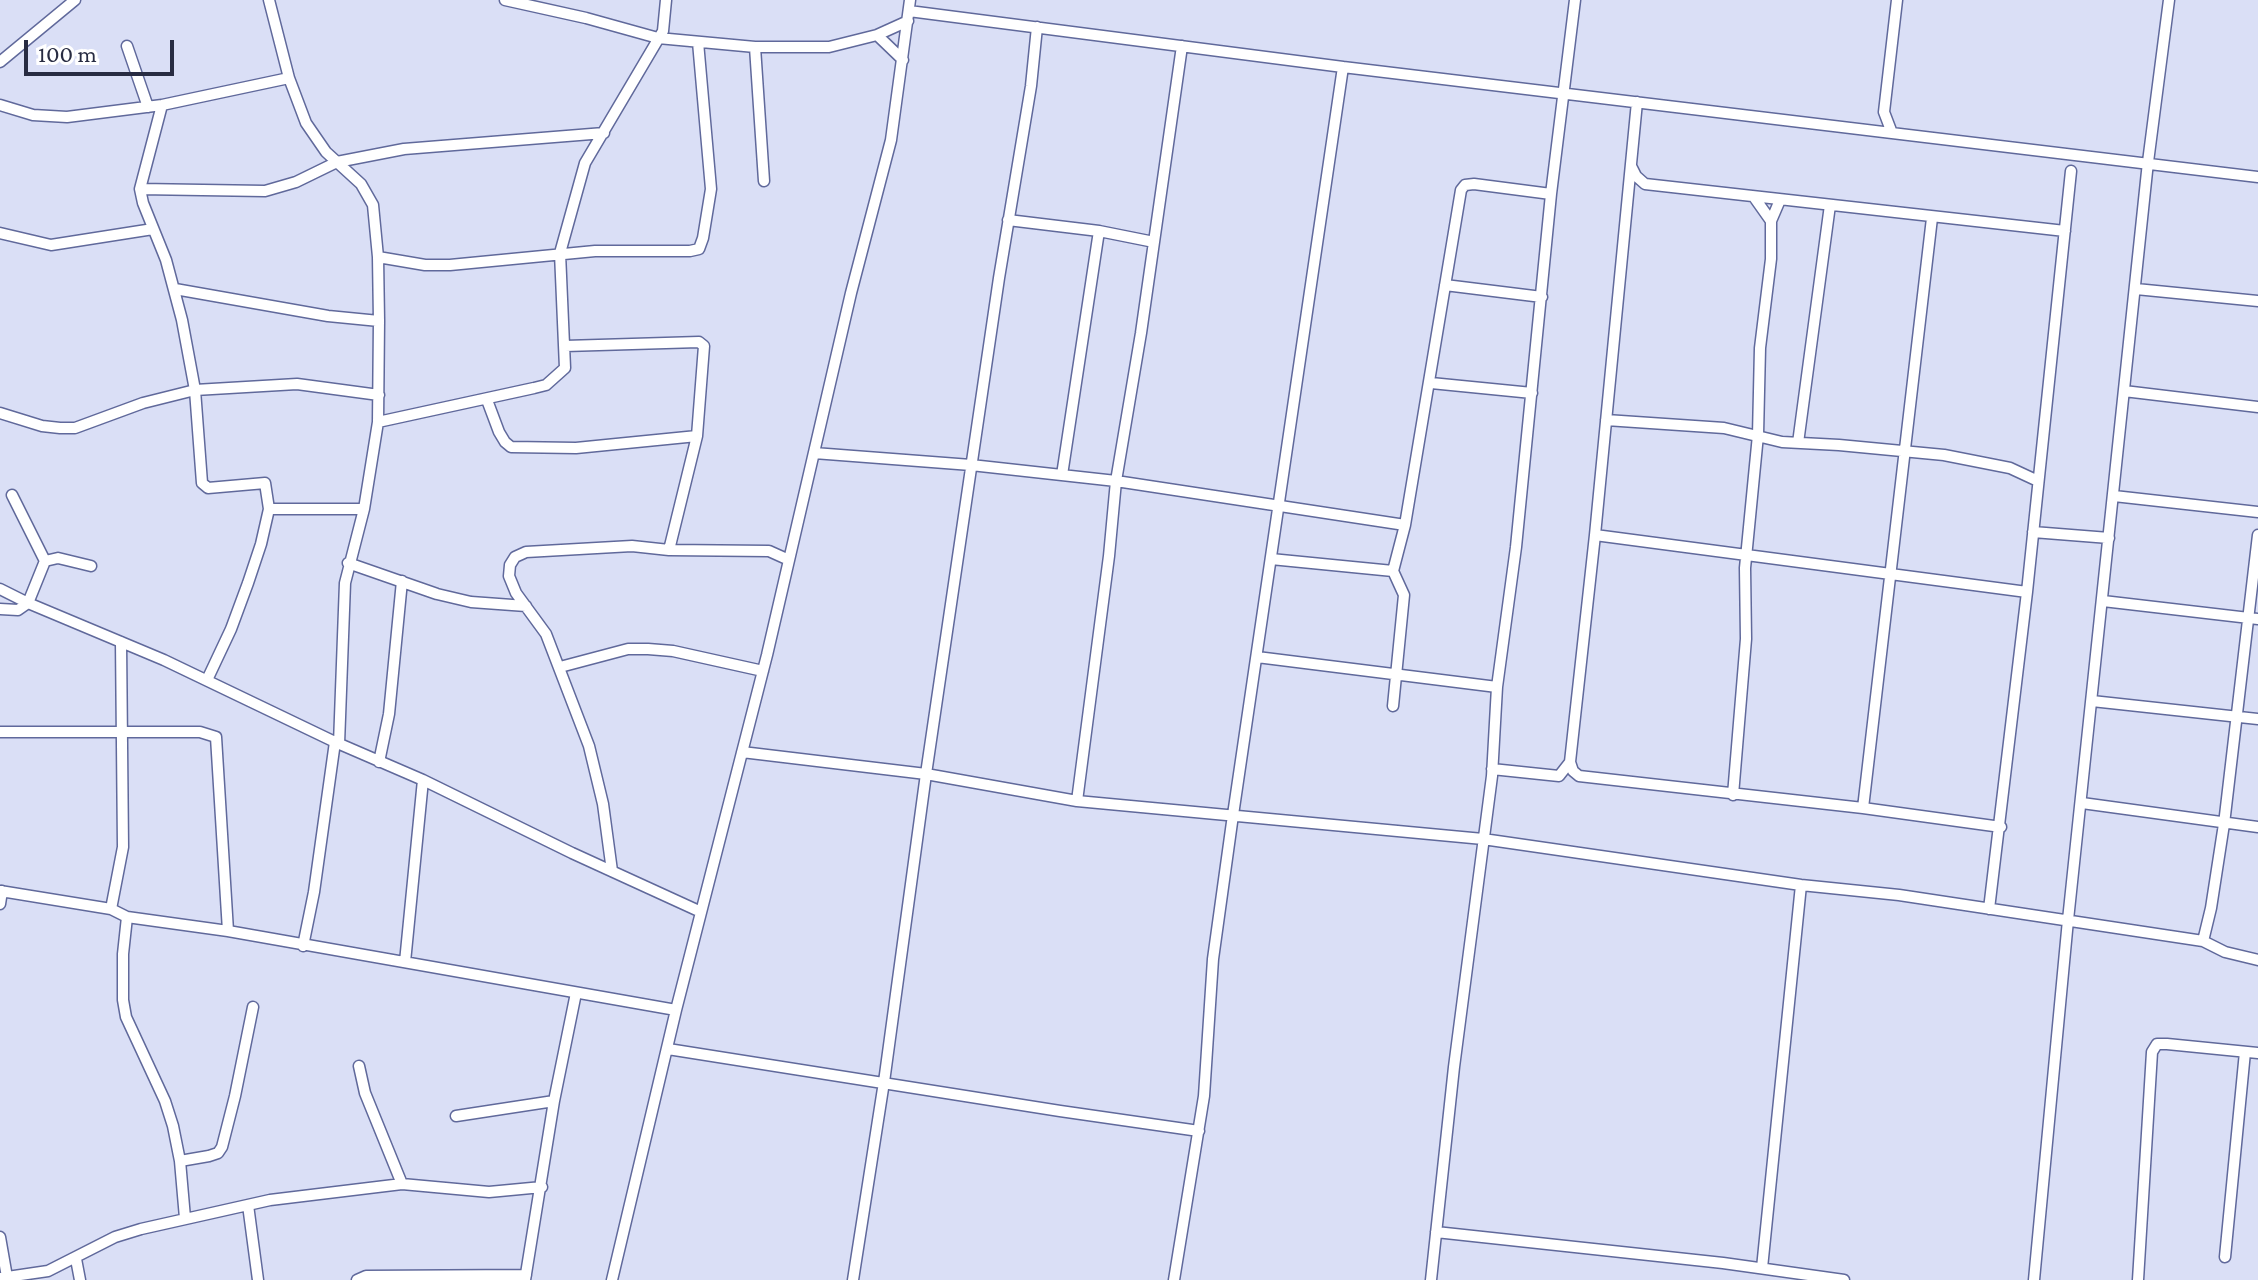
<!DOCTYPE html>
<html>
<head>
<meta charset="utf-8">
<style>
  body { margin:0 }
  #map { position:relative; width:2258px; height:1280px; overflow:hidden; background:#dadff6; font-family:"Crimson Pro",serif }
  canvas { display:block }
  .scale { position:absolute; left:24px; top:40px; width:150px; height:36px; box-sizing:border-box; border:4px solid #282c42; border-top:0; padding-left:10px; font-size:24px; line-height:28px; white-space:nowrap; color:#282c42; -webkit-text-stroke:6px #fff; paint-order:stroke }
</style>
</head>
<body>
<div id="map">
<canvas width="2258" height="1280"></canvas>
<div class="scale">100 m</div>
</div>
<script>
const ctx = document.querySelector('canvas').getContext('2d');
ctx.lineJoin = 'round';
const poly = rows => new Path2D(rows.map(r => 'M' + r).join(''));
function stroke(path, color, width, dash) { ctx.strokeStyle = color; ctx.lineWidth = width; ctx.lineCap = dash ? 'butt' : 'round'; ctx.setLineDash(dash || []); ctx.stroke(path); }
const minor = poly([
  [269,0,289,78,306,123,326,152,361,184,373,205,378,257,379,321,378,422,364,509,345,583,339,744],
  [505,0,586,18,658,38,755,47,829,47,877,35,908,21],
  [909,11,1343,67,2258,177],
  [877,35,903,60],
  [127,46,148,107],
  [755,47,764,181],
  [0,62,75,0],
  [0,105,33,115,67,117,162,105,289,78],
  [162,105,140,189,143,203,166,260,182,320,195,390,202,483,208,488,265,483,269,509,261,544,248,583,231,629,207,680],
  [1892,133,1884,112,1897,0],
  [1631,166,1636,176,1645,184,2065,231],
  [140,189,265,191,296,182,337,162,404,149,604,133],
  [1754,197,1771,221],
  [1008,220,1099,231,1154,242],
  [0,233,51,245,153,229],
  [378,257,425,265,450,265,595,251,690,251,699,249,703,238,711,189,698,42],
  [1445,285,1542,297],
  [175,289,328,316,379,321],
  [2136,289,2258,301],
  [565,346,699,342,704,346,697,436,669,550],
  [1431,383,1532,393],
  [2124,391,2258,407],
  [487,400,499,432,505,442,511,447,576,448,697,436],
  [0,413,42,426,60,428,75,428,143,403,195,390,297,384,379,395],
  [1606,420,1724,428,1782,442,1839,445,1944,455,2010,468,2038,481],
  [378,422,534,388,546,385,565,368,560,253,585,163,663,31,666,0],
  [1798,443,1830,205],
  [814,453,971,465,1116,481,1405,525],
  [1062,475,1099,231],
  [2114,496,2258,512],
  [269,509,364,509],
  [2033,532,2109,538],
  [1595,535,2027,592],
  [1271,559,1393,571],
  [45,561,58,558,91,566],
  [348,563,437,594,471,602,526,606],
  [0,589,28,603,164,660,335,742,423,780,572,853,701,912],
  [2103,601,2258,619],
  [0,609,18,610,28,603,45,561,12,495],
  [1257,657,1497,687],
  [560,667,628,649,648,649,673,651,763,671],
  [2092,701,2258,719],
  [1393,706,1404,595,1393,571,1405,525,1461,190,1465,185,1474,184,1551,194],
  [0,732,200,732,216,737,228,931],
  [742,752,926,774,1077,801,1483,839,1801,885,1899,895,2203,941,2225,952,2258,960],
  [379,762,389,714,402,581],
  [1570,762,1595,535,1637,102],
  [1492,769,1559,776,1570,762,1573,771,1579,776,1863,808,2001,827],
  [1733,795,1746,639,1745,568,1758,435,1760,348,1771,259,1771,221,1780,200],
  [1077,801,1109,556,1116,481,1141,333,1182,46],
  [2082,803,2258,827],
  [1863,808,1932,218],
  [612,871,603,804,589,746,546,634,516,593,509,576,510,565,515,557,526,552,632,546,669,550,769,551,789,560],
  [0,891,111,909,127,917,228,931,676,1010],
  [0,904,2,891],
  [111,909,123,847,121,642],
  [1989,909,2027,592,2071,171],
  [127,917,123,954,123,1000,126,1017,165,1101,173,1126,180,1161,185,1218],
  [2203,941,2211,908,2224,824,2258,535],
  [303,946,314,892,335,742],
  [405,962,423,780],
  [668,1049,1060,1111,1199,1131],
  [359,1066,365,1093,402,1184],
  [456,1116,554,1101],
  [180,1161,209,1156,218,1153,222,1147,235,1096,253,1007],
  [248,1205,258,1280],
  [1436,1232,1723,1263,1844,1280],
  [0,1237,7,1277],
  [2225,1257,2245,1052],
  [76,1259,80,1280],
  [1762,1268,1801,885],
  [0,1278,48,1271,115,1237,141,1229,270,1200,402,1184,489,1192,542,1187],
  [357,1280,366,1276,526,1275],
  [525,1280,554,1101,576,993],
  [612,1280,676,1010,767,655,851,293,891,140,910,0],
  [853,1280,884,1082,926,774,999,278,1031,86,1037,27],
  [1174,1280,1204,1096,1213,959,1233,815,1343,67],
  [1431,1280,1454,1067,1492,776,1497,687,1516,547,1551,194,1575,0],
  [2034,1280,2068,920,2148,162,2169,0],
  [2138,1280,2152,1052,2157,1044,2167,1044,2258,1053]
]);
stroke(minor, '#60699b', 13);
stroke(minor, '#fff', 10);
</script>
</body>
</html>
